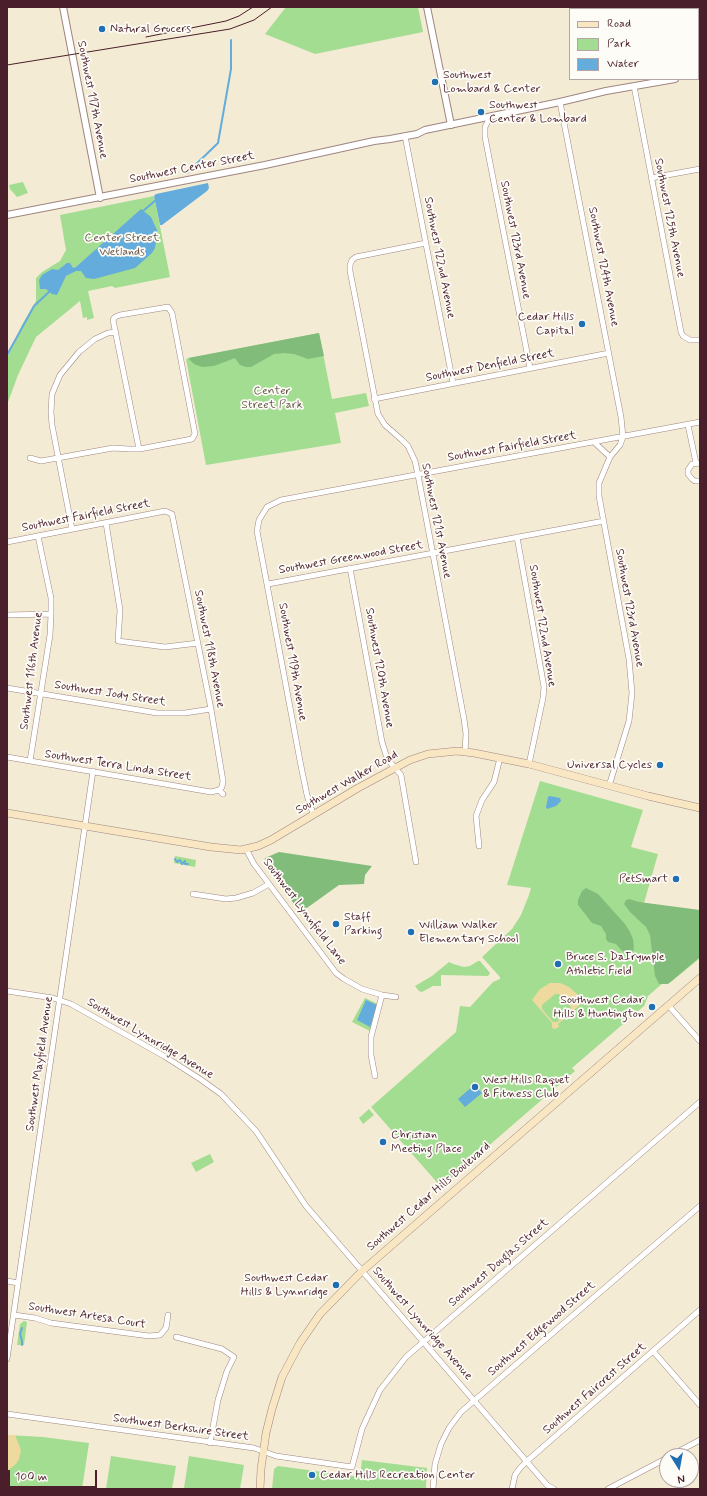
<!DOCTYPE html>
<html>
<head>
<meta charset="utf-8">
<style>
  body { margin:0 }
  #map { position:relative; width:707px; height:1496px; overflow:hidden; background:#f4ebd5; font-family:Mynerve,sans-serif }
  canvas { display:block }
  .frame { position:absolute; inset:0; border:8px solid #4a1f2b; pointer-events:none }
  .legend { position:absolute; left:569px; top:8px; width:130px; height:72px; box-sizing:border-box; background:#fdfcf7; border:1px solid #b5a4a5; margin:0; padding:5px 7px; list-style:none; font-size:12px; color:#4a1f2b }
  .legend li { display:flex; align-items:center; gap:8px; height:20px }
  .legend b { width:20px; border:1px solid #b5a4a5 }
  .north { position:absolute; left:659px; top:1448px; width:40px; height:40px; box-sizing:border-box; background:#fdfcf7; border:1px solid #b5a4a5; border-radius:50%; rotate:169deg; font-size:11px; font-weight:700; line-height:16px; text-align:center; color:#4a1f2b }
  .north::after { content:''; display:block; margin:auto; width:14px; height:18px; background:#1f6fb2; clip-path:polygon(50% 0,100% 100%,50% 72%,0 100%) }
  .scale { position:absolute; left:8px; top:1470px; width:89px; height:18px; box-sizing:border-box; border:2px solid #4a1f2b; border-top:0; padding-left:5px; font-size:12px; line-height:14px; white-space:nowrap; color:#4a1f2b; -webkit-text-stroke:3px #fdfcf7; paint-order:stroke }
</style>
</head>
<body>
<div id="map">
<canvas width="707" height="1496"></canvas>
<div class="frame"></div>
<ul class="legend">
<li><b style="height:5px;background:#f9e7c3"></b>Road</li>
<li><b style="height:11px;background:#a3dd91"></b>Park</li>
<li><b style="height:11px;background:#64acdb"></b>Water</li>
</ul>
<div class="north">N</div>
<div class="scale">100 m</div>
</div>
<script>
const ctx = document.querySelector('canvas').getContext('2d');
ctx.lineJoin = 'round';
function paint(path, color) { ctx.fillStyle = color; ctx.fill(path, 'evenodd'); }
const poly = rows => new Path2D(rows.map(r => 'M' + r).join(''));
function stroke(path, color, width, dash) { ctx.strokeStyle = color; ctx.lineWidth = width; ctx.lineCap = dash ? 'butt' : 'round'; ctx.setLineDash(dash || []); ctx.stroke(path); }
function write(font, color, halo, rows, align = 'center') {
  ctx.font = font + ' Mynerve,sans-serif'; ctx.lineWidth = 3.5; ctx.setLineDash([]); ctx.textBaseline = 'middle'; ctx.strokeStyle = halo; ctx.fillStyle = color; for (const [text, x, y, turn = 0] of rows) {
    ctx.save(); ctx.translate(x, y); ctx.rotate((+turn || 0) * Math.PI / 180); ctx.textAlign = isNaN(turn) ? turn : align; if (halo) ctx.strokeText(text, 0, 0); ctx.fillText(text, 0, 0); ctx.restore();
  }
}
const green = poly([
  [286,7,418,7,423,32,315,54,265,34],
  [23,182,28,193,17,197,10,189,9,185],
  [154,196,170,277,115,288,112,286,88,291,94,318,87,320,87,317,83,318,80,301,36,337,18,375,7,405,7,358,22,325,36,301,36,278,42,272,60,261,66,250,60,215],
  [319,333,332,399,366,393,369,406,335,413,341,443,206,465,186,359],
  [540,781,643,810,631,847,658,854,644,903,700,912,700,958,671,982,663,983,648,996,644,1006,572,1068,575,1071,441,1187,371,1107,456,1032,460,1006,470,1007,493,982,500,979,500,977,482,957,512,929,521,915,529,895,531,888,507,885],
  [175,856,196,860,195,867,174,863],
  [478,961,480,961,490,973,488,976,441,975,441,986,433,986,422,992,419,991,415,986,432,976,449,962,453,964,464,967,470,966],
  [365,998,378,1004,370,1031,352,1022],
  [369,1109,374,1115,363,1124,359,1118],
  [210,1154,214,1162,196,1172,191,1163],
  [24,1321,27,1322,24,1345,17,1345,20,1324],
  [7,1435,43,1437,89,1443,82,1489,36,1489,35,1488,34,1489,7,1489],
  [111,1456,176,1466,172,1489,106,1489],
  [189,1456,244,1465,240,1489,184,1488],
  [362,1460,427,1468,426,1489,272,1489,274,1469,278,1466,360,1477]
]);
const forest = poly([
  [319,333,324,356,308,359,294,354,284,353,274,354,251,367,246,367,240,365,235,358,214,366,202,367,194,364,188,358],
  [279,852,372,866,365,875,364,884,339,885,304,910,298,909,264,864,265,858],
  [586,888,598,894,625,924,630,932,633,939,634,947,633,952,626,953,621,950,616,944,608,942,606,939,606,934,601,926,592,923,586,915,578,905,578,900,582,891],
  [629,899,639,902,700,910,700,957,668,984,659,984,655,976,650,935,646,927,630,912,624,904,626,900]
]);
const sand = poly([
  [550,983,560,983,569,987,577,994,582,1003,558,1024,559,1027,555,1029,552,1028,552,1023,532,1000,540,989],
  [555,994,559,994,571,1007,570,1011,557,1022,553,1022,542,1009,542,1005],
  [7,1435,15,1435,21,1450,19,1459,16,1464,7,1471]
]);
const water = poly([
  [208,183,209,188,207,191,162,225,160,225,154,196,156,194],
  [141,209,151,217,157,230,157,236,155,248,152,253,135,268,94,279,86,278,81,271,76,271,66,276,57,295,52,294,46,289,40,289,39,280,42,275,52,269,58,270,67,263,70,263,73,268,76,267],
  [550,796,560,798,561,801,556,806,547,809,546,807,548,797],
  [366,1000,377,1005,370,1027,357,1020],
  [474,1085,482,1093,465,1107,458,1099]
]);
const stream = poly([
  [187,173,218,143,231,69,231,40],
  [143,211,157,199],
  [7,355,34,306,49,292],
  [175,859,177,862,180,860,182,864,185,861,185,864,188,864],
  [22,1328,20,1334,22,1341,22,1345]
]);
const minor = poly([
  [634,86,681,332,683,336,690,340,700,340],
  [560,102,621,417,623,437,620,445,610,457,599,483,599,496,629,659,632,693,629,721,609,786],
  [490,117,485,127,485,137,530,368],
  [405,136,453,383],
  [651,178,700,169],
  [426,243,356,257,352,260,350,265,350,271,378,414,385,425,402,440,408,446,415,461,418,475,464,719,466,734,465,752],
  [374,399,609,353],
  [688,425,696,463],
  [594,442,610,457],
  [30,458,41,461,113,448,129,449,139,449,145,448,192,439,195,434,172,313,168,307,120,315,115,317,113,320,139,449],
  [700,463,692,464,688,470,688,474,692,479,695,481,700,481],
  [106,523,120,610,118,641,165,647,198,643],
  [72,529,52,425,51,412,52,394,60,375,79,352,95,339,108,333,116,332],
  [517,537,544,687,543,698,529,764],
  [7,542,165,511,172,514,211,709,223,781,222,787,219,790],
  [350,568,382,742,386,755,389,761,401,775,416,862],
  [268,584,604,521],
  [7,615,51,614],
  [7,688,157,713,185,713,211,709],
  [7,757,211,792,219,790,223,794],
  [30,761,50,635,51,614,51,598,38,536],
  [313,814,307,795,301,766,257,531,259,520,267,507,281,500,700,422],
  [479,846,476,816,482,800,494,782,500,758],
  [246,849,254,864,336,973,344,979,362,989,382,995,396,997],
  [193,894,226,899,236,898,253,893,269,884],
  [7,991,53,998,71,1004,164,1056,200,1079,221,1094,256,1131,306,1206,547,1485,554,1489],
  [668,1005,700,1041],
  [375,1076,371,1055,371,1037,382,995],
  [7,1281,18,1283],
  [14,1315,35,1318,51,1323,149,1336,160,1335,166,1328,168,1315],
  [176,1337,222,1349,234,1357,227,1371,218,1400,210,1443],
  [653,1351,700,1405],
  [7,1359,93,771],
  [7,1414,254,1448,276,1456,352,1467,362,1429,380,1390,406,1357,700,1102],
  [670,1456,700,1440],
  [433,1489,435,1464,441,1444,449,1428,461,1412,700,1206],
  [512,1489,515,1475,520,1468,527,1461,700,1310],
  [608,1489,667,1458]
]);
const tertiary = poly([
  [63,7,100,198],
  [427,7,451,125],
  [698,70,700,69],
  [7,215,265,165,374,141,390,139,417,134,425,130,560,102,606,91,675,79]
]);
const secondary = poly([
  [7,813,211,847,241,850,258,846,271,840,358,788,410,760,428,754,457,751,474,753,529,764,648,796,700,808],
  [260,1489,261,1469,266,1433,272,1409,282,1377,300,1343,320,1314,362,1271,700,978]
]);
const tram = poly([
  [146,37,226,21,239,16,253,7],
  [7,65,230,29,254,20,272,7]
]);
const markers = [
  [102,29,4,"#1f6fb2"],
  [435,82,4,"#1f6fb2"],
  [481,112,4,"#1f6fb2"],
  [582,324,4,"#1f6fb2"],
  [660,765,4,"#1f6fb2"],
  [676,879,4,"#1f6fb2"],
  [336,924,4,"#1f6fb2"],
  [411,932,4,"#1f6fb2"],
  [558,964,4,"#1f6fb2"],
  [652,1007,4,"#1f6fb2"],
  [475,1087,4,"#1f6fb2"],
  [383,1142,4,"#1f6fb2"],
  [336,1285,4,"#1f6fb2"],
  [312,1475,4,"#1f6fb2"]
];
const poiNames = [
  ["Natural Grocers",110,29],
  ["Southwest",443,75],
  ["Lombard & Center",443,89],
  ["Southwest",489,105],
  ["Center & Lombard",489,119],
  ["Cedar Hills",574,317,"right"],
  ["Capital",574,331,"right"],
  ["Universal Cycles",652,765,"right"],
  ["PetSmart",668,879,"right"],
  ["Staff",344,917],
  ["Parking",344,931],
  ["William Walker",419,925],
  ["Elementary School",419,939],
  ["Bruce S. DaIrymple",566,957],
  ["Athletic Field",566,971],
  ["Southwest Cedar",644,1000,"right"],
  ["Hills & Huntington",644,1014,"right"],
  ["West Hills Raquet",483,1080],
  ["& Fitness Club",483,1094],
  ["Christian",391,1135],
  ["Meeting Place",391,1149],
  ["Southwest Cedar",328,1278,"right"],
  ["Hills & Lynnridge",328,1292,"right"],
  ["Cedar Hills Recreation Center",320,1475]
];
const streetNames = [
  ["Southwest 117th Avenue",92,100,79],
  ["Southwest Center Street",192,168,-11],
  ["Southwest 125th Avenue",669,218,79],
  ["Southwest 123rd Avenue",515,240,79],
  ["Southwest 122nd Avenue",439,258,79],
  ["Southwest 124th Avenue",603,267,79],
  ["Southwest Denfield Street",490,366,-11],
  ["Southwest Fairfield Street",512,447,-10],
  ["Southwest Fairfield Street",86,516,-11],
  ["Southwest 121st Avenue",436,521,79],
  ["Southwest Greenwood Street",351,558,-10],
  ["Southwest 123rd Avenue",629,608,80],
  ["Southwest 122nd Avenue",542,626,81],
  ["Southwest 118th Avenue",209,649,79],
  ["Southwest 119th Avenue",292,662,80],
  ["Southwest 120th Avenue",379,668,80],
  ["Southwest 116th Avenue",32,671,-83],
  ["Southwest Jody Street",110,694,9],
  ["Southwest Terra Linda Street",118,766,9],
  ["Southwest Walker Road",347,783,-30],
  ["Southwest Lynnfield Lane",304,912,53],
  ["Southwest Lynnridge Avenue",150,1039,31],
  ["Southwest Mayfield Avenue",40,1064,-82],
  ["Southwest Cedar Hills Boulevard",429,1197,-41],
  ["Southwest Douglas Street",499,1263,-41],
  ["Southwest Artesa Court",87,1316,9],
  ["Southwest Lynnridge Avenue",422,1324,49],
  ["Southwest Edgewood Street",542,1329,-41],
  ["Southwest Faircrest Street",595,1389,-41],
  ["Southwest Berkshire Street",181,1428,8]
];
const parkNames = [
  ["Center Street",122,238],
  ["Wetlands",122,252],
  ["Center",272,391],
  ["Street Park",272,405]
];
paint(green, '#a3dd91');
paint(forest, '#82bc7b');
paint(sand, '#eeda9e');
paint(water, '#64acdb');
stroke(stream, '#64acdb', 2);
stroke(minor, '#9f8580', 6);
stroke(tertiary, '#9f8580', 8);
stroke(secondary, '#9f8580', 8);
stroke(minor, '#fff', 5);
stroke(tertiary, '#fff', 6);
stroke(secondary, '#f9e7c3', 7);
stroke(tram, '#4a1f2b', 1);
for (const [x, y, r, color] of markers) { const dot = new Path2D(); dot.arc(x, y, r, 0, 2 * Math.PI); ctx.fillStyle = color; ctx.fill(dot); stroke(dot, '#fdfcf7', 1.5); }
write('12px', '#4a1f2b', '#fdfcf7', poiNames, 'left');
write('12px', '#4a1f2b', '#fdfcf7', streetNames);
write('12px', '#65584a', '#fdfcf7', parkNames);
</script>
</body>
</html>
